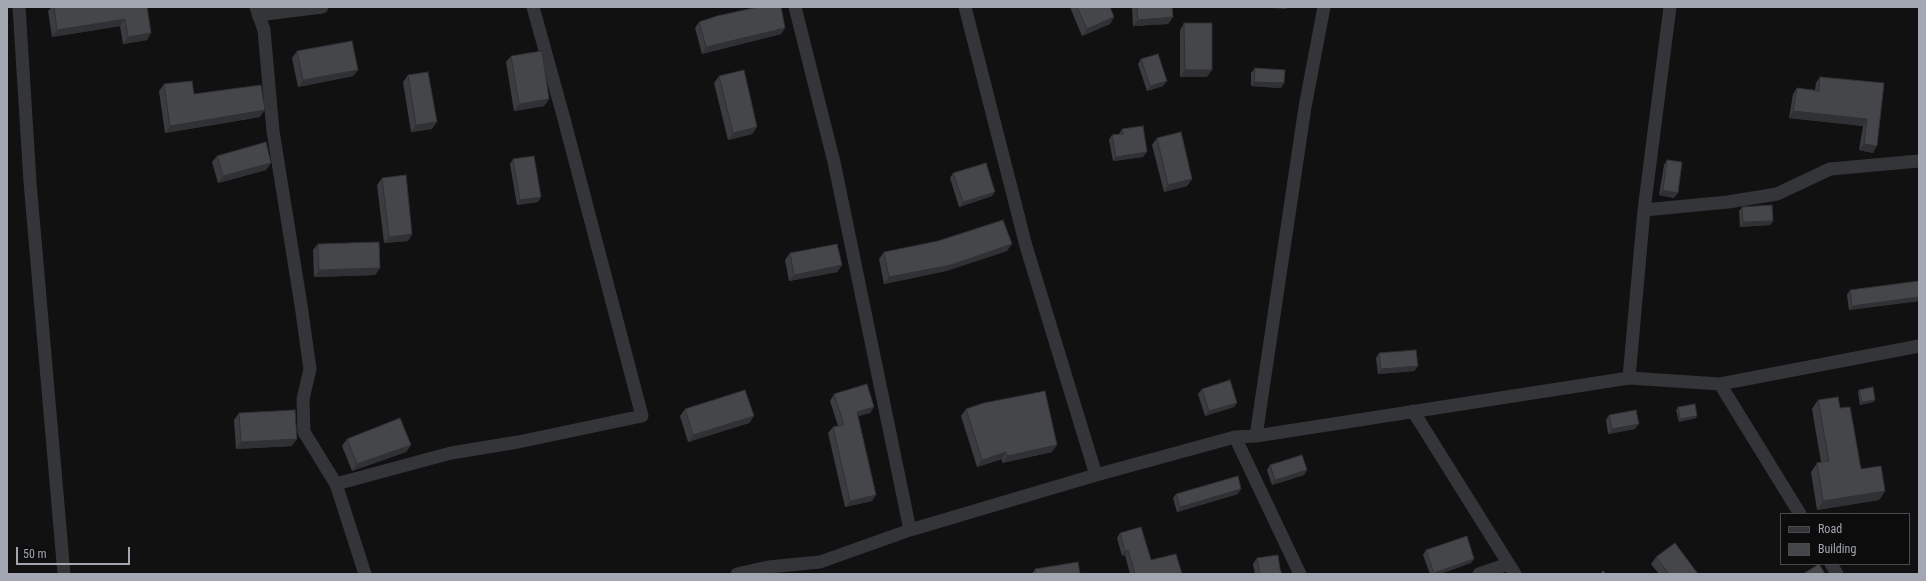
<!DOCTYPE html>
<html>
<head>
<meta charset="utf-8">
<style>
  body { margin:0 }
  #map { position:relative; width:1926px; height:581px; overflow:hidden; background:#111112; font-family:"Roboto Condensed",sans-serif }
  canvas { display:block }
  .frame { position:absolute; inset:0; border:8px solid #a3a7b2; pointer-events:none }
  .legend { position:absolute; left:1780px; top:513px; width:130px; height:52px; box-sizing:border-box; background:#0c0c0d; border:1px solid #484a4f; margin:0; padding:5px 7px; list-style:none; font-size:12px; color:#a3a7b2 }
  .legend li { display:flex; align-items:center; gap:8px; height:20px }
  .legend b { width:20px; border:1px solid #484a4f }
  .scale { position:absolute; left:16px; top:547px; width:114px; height:18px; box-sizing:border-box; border:2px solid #a3a7b2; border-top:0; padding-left:5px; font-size:12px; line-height:14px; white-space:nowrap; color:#a3a7b2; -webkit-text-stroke:3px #0c0c0d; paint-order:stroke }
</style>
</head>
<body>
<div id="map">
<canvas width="1926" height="581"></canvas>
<div class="frame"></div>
<ul class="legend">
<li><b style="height:5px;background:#343539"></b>Road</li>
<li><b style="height:11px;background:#45464a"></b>Building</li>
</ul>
<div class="scale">50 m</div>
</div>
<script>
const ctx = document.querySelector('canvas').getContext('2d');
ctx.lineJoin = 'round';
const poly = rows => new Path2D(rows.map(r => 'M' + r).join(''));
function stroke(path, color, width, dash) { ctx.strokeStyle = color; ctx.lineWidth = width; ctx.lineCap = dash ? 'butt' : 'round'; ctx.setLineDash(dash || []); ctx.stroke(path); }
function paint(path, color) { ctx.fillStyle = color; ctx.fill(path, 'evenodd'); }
const street = poly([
  [19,7,30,182,64,574],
  [256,7,264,30,273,131,301,305,310,369,303,399,304,432,336,484,365,574],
  [795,7,834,162,910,530],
  [965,7,1026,246,1096,475],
  [258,15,322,7],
  [1644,210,1728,202,1777,194,1830,169,1919,161],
  [1629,378,1644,210,1670,7],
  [1720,384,1800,514],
  [1413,411,1515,574],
  [1256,436,1305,107,1324,7],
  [1235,437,1300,574],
  [336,484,451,453,518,442,642,416,564,119,533,7],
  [1831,564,1837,574],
  [737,574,768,567,820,562,910,530,1096,475,1235,437,1256,436,1629,378,1720,384,1919,346],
  [1479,574,1508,564]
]);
const wall = poly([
  [52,7,147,7,151,33,147,40,123,44,120,26,52,37,48,11],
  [1070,7,1110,7,1114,17,1110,24,1082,36],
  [1132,7,1172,7,1173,17,1168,24,1133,26],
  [699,22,785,28,781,34,702,54,695,28],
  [1184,23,1207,77,1180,77,1180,30],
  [297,51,358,70,353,76,298,87,292,58],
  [511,56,549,99,544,106,514,111,506,62],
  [1141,59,1163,86,1147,91,1138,64],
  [1255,68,1281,88,1251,86,1251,73],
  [408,75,432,129,411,132,403,82],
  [719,76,757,127,752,134,728,140,714,83],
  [1820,77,1884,83,1873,153,1859,150,1863,126,1789,118,1793,94,1797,88,1815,90,1816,83],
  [164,84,194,94,260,117,165,133,159,91],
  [1122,129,1143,157,1113,161,1109,140,1112,135,1119,134],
  [1157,138,1192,179,1187,186,1164,192,1152,145],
  [217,156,271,163,266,170,218,183,212,162],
  [513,159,541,197,538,202,517,205,510,164],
  [1667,160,1674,198,1659,195,1664,165],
  [953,173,992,196,959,207,950,178],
  [382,178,412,234,408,241,384,243,377,185],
  [1742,207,1773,221,1770,225,1740,227,1739,211],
  [318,244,380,268,375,275,314,277,313,250],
  [1007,251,946,271,884,284,879,259,884,252],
  [790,253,842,265,837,272,789,281,785,260],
  [1919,281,1919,301,1849,310,1847,295,1850,290],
  [1379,353,1418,366,1414,371,1378,374,1376,358],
  [1202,389,1237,403,1234,407,1205,416,1198,394],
  [1859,390,1875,400,1873,402,1860,405,1858,392],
  [834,394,870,413,858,416,872,501,845,507,828,433,833,427,838,426,830,401],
  [1818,400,1840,408,1861,469,1885,491,1879,500,1817,510,1811,472,1817,463,1821,462,1812,409],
  [1678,407,1696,418,1679,422,1676,410],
  [685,409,754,416,749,423,688,442,680,416],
  [966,409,1052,452,1002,463,1002,459,977,467,961,416],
  [239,413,292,446,236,449,234,420],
  [1609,415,1635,429,1608,434,1606,420],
  [347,439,411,445,406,452,352,471,342,446],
  [1270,465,1307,470,1304,475,1272,485,1267,470],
  [1176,494,1238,494,1177,512,1173,498],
  [1120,533,1151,560,1182,574,1130,574,1125,555,1122,556,1117,538],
  [1426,550,1471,563,1440,574,1430,574,1423,555],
  [1656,557,1698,574,1659,574,1651,564],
  [1257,558,1280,569,1282,574,1255,574,1253,564],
  [1035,569,1080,574,1032,574]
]);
const shadedWall = poly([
  [1255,7,1288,7,1286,9],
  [1114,17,1110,24,1082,36,1087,29],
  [1173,17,1168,24,1133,26,1138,20],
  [125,19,120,26,52,37,57,30],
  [785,28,781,34,702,54,706,47],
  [151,33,147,40,123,44,128,37],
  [358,70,353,76,298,87,303,80],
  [1185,70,1212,70,1207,77,1180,77],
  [1167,81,1163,86,1147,91,1150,86],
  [1254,82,1284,83,1281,88,1251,86],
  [549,99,544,106,514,111,519,104],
  [265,110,260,117,165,133,170,126],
  [1793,111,1867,119,1863,126,1789,118],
  [437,122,432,129,411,132,416,125],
  [757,127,752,134,728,140,733,133],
  [1864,144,1877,146,1873,153,1859,150],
  [1147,152,1143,157,1113,161,1116,157],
  [271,163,266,170,218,183,223,176],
  [1192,179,1187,186,1164,192,1168,185],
  [1663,190,1678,193,1674,198,1659,195],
  [995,192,992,196,959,207,963,202],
  [541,197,538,202,517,205,520,200],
  [1773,221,1770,225,1740,227,1743,222],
  [412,234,408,241,384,243,389,237],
  [1012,244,1007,251,946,271,884,284,889,277],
  [842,265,837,272,789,281,794,275],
  [380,268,375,275,314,277,319,270],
  [1919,297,1919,301,1849,310,1852,306],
  [1418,366,1414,371,1378,374,1381,369],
  [1875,400,1873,402,1860,405,1862,402],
  [1237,403,1234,407,1205,416,1209,411],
  [874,407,870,413,852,418,857,412],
  [754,416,749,423,688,442,693,435],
  [1697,416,1696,418,1679,422,1680,419],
  [1639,424,1635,429,1608,434,1612,429],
  [297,439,292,446,236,449,241,442],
  [411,445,406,452,352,471,357,464],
  [1057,445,1052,452,1002,463,1007,456],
  [1006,452,1002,459,977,467,982,460],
  [1307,470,1304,475,1272,485,1275,480],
  [1241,489,1238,494,1177,512,1180,507],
  [1885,491,1879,500,1817,510,1823,501],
  [876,495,872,501,845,507,850,501],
  [1128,550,1125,555,1122,556,1125,551],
  [1474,559,1471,563,1440,574,1433,574,1434,573]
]);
const building = poly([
  [54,7,147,7,151,33,128,37,125,19,57,30,54,7],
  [758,7,781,7,785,28,706,47,699,22,717,16,758,7],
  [1077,7,1110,7,1114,17,1087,29,1077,7],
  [1137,7,1172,7,1173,17,1138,20,1137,7],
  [1184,23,1212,23,1212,70,1185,70,1184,23],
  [352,41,358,70,303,80,297,51,352,41],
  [542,51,549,99,519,104,511,56,542,51],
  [1158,54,1167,81,1150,86,1141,59,1158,54],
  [1255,68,1285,70,1284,83,1254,82,1255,68],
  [744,70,757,127,733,133,719,76,744,70],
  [428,72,437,122,416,125,408,75,428,72],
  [1820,77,1884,83,1877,146,1864,144,1867,119,1793,111,1797,88,1819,91,1820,77],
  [192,81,194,94,261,85,265,110,170,126,164,84,192,81],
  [1143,126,1147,152,1116,157,1112,135,1123,134,1122,129,1143,126],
  [1181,132,1192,179,1168,185,1157,138,1181,132],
  [266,142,271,163,223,176,217,156,266,142],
  [534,156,541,197,520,200,513,159,534,156],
  [1667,160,1682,162,1678,193,1663,190,1667,160],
  [986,163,995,192,963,202,953,173,986,163],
  [406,175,412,234,389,237,382,178,406,175],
  [1772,205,1773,221,1743,222,1742,207,1772,205],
  [1003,220,1012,244,951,265,889,277,884,252,938,241,1003,220],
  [379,242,380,268,319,270,318,244,379,242],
  [837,244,842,265,794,275,790,253,837,244],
  [1919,281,1919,297,1852,306,1850,290,1919,281],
  [1416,350,1418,366,1381,369,1379,353,1416,350],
  [1230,380,1237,403,1209,411,1202,389,1230,380],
  [867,384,874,407,857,412,876,495,850,501,833,427,844,425,834,394,867,384],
  [1873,387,1875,400,1862,402,1859,390,1873,387],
  [745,390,754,416,693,435,685,409,745,390],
  [1045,391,1057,445,1007,456,1006,452,982,460,966,409,984,403,1045,391],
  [1838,397,1840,408,1850,407,1861,469,1881,466,1885,491,1823,501,1817,463,1829,461,1818,400,1838,397],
  [1695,404,1697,416,1680,419,1678,407,1695,404],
  [295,410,297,439,241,442,239,413,295,410],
  [1636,410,1639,424,1612,429,1609,415,1636,410],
  [400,418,411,445,357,464,347,439,400,418],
  [1302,455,1307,470,1275,480,1270,465,1302,455],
  [1238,476,1241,489,1180,507,1176,494,1238,476],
  [1141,527,1151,560,1176,554,1182,574,1135,574,1128,550,1125,551,1120,533,1141,527],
  [1467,536,1474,559,1434,573,1426,550,1467,536],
  [1675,543,1698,574,1669,574,1656,557,1675,543],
  [1278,555,1280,569,1282,574,1260,574,1257,558,1278,555],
  [1078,562,1080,574,1036,574,1035,569,1078,562],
  [1819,564,1825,574,1803,574,1819,564],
  [1603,571,1606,574,1600,574,1603,571]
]);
stroke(street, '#343539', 13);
paint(wall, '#3b3c40');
paint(shadedWall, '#303134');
paint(building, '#45464a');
stroke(building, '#303134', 1);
</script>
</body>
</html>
